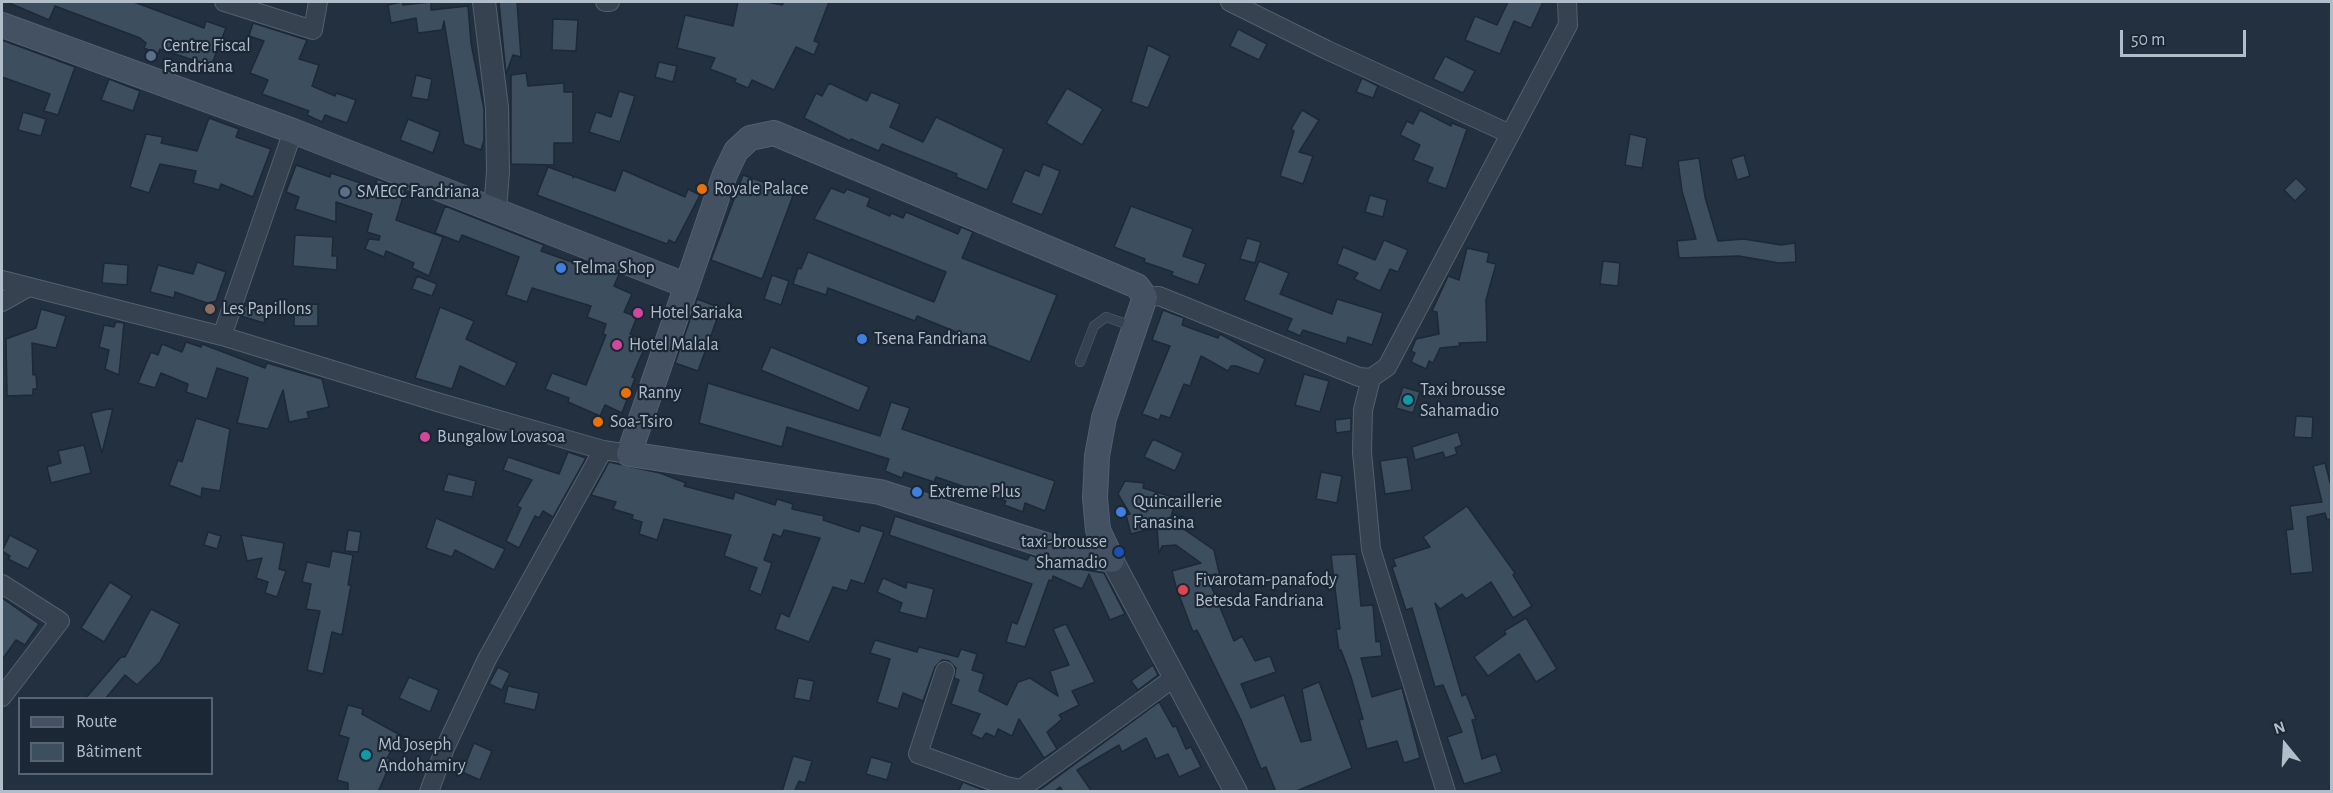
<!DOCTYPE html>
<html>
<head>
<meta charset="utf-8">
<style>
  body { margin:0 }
  #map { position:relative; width:2333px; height:793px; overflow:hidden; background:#223040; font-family:"Alegreya Sans",sans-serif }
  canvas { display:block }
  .frame { position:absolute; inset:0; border:3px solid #b2bdca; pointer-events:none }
  .legend { position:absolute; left:18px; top:697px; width:195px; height:78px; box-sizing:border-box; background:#1b2734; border:2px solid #576370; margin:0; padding:8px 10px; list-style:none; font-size:18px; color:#b2bdca }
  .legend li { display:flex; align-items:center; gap:12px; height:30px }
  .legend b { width:30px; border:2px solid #576370 }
  .north { position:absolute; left:2255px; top:715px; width:60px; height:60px; -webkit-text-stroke:4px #1b2734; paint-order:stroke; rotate:342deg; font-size:16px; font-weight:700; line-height:24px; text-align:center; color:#b2bdca }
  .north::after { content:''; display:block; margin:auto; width:21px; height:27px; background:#b2bdca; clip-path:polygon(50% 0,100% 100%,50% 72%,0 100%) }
  .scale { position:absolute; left:2120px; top:30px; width:126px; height:27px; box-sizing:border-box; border:3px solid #b2bdca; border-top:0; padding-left:8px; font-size:18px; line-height:21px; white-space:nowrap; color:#b2bdca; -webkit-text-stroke:4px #1b2734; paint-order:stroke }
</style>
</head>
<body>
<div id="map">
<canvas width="2333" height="793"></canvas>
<div class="frame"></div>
<ul class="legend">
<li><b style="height:8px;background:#445163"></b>Route</li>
<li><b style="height:16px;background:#3d4f5f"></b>Bâtiment</li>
</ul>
<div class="north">N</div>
<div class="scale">50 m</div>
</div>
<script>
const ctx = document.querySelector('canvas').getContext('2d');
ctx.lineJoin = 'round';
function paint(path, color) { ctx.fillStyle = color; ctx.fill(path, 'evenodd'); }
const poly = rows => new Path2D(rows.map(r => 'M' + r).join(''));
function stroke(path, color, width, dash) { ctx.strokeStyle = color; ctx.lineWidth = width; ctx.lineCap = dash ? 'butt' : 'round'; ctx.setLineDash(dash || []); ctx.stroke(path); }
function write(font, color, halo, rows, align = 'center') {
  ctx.font = font + ' "Alegreya Sans",sans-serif'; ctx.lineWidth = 4.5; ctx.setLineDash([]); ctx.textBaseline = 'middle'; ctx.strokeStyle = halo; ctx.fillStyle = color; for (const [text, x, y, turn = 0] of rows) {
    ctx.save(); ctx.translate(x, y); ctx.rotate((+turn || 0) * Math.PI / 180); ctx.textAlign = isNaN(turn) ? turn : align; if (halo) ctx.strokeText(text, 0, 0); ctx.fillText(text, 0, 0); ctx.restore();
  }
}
const building = poly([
  [7,2,134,2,204,28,206,21,226,28,211,66,160,49,158,54,144,48,146,43,140,38,55,6,49,20,7,2],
  [402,2,403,5,431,2,431,10,468,6,471,43,484,109,484,140,481,150,464,144,444,21,442,30,418,33,416,18,391,23,388,5,402,2],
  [499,2,517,2,521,57,513,55,506,74,499,2],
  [738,2,767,2,782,5,784,2,829,2,814,41,819,43,814,55,796,47,774,90,752,80,748,88,734,82,736,79,710,69,715,58,677,48,685,15,733,26,738,2],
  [1508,2,1543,2,1531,28,1514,21,1500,54,1465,40,1475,16,1497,25,1508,2],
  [553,19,578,20,576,51,552,50,553,19],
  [253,23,307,40,299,59,319,65,312,86,335,96,336,93,356,100,347,123,325,115,322,122,307,115,309,111,262,94,268,80,250,73,264,41,249,36,253,23],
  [1238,29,1267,44,1259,60,1230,46,1238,29],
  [2,40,75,67,58,115,44,111,50,94,2,77,2,40],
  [1148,45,1170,56,1148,108,1131,102,1148,45],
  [1445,56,1475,71,1463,93,1433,79,1445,56],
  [659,62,677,66,673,82,655,77,659,62],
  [526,73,528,86,564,83,564,92,573,92,573,143,554,143,554,165,511,164,511,75,526,73],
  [416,75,432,79,428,100,411,97,416,75],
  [1362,78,1378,86,1373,98,1356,92,1362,78],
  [109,79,140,91,133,111,101,100,109,79],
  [829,83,867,101,871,92,900,104,890,127,923,142,936,117,1004,149,987,190,956,177,957,174,882,144,879,151,851,139,850,141,804,118,816,93,822,96,829,83],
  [1067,88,1103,109,1082,145,1046,123,1067,88],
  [619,91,635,96,620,142,589,132,596,112,611,117,619,91],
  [1302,110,1319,120,1299,152,1313,156,1303,184,1280,176,1294,131,1291,129,1302,110],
  [1420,110,1451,126,1452,123,1467,129,1446,189,1427,182,1433,168,1413,160,1420,145,1400,135,1407,121,1413,124,1420,110],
  [23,112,46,119,41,136,18,130,23,112],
  [209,118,239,129,236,137,271,149,253,197,221,184,219,190,193,183,196,171,160,164,149,193,130,187,146,134,163,137,161,143,197,151,209,118],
  [408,119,440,132,433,153,400,140,408,119],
  [1630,134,1647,138,1642,168,1625,165,1630,134],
  [1744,155,1750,176,1737,180,1731,159,1744,155],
  [1699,158,1705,197,1718,241,1744,239,1781,245,1795,243,1796,262,1779,263,1739,256,1679,258,1677,241,1696,239,1682,191,1678,161,1699,158],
  [1043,164,1060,171,1042,215,1011,203,1025,170,1039,176,1043,164],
  [296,165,330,177,331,173,375,188,377,179,405,190,396,220,443,237,429,276,412,268,414,263,386,251,384,257,365,249,369,239,379,240,380,236,367,232,372,214,336,202,336,222,295,209,299,197,286,192,296,165],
  [548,167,573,176,573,178,573,176,615,191,623,170,685,197,688,189,700,195,675,243,669,240,667,244,537,195,548,167],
  [743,175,794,193,762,279,711,260,743,175],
  [2296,178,2307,189,2295,201,2284,190,2296,178],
  [831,188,844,193,847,189,870,198,867,206,890,216,891,213,903,218,906,212,958,234,961,227,973,232,962,258,1057,295,1030,362,917,316,915,321,828,288,826,295,793,284,798,268,801,269,808,252,934,302,946,272,814,219,831,188],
  [1370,195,1387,200,1383,217,1365,212,1370,195],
  [445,206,544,245,541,251,586,267,588,262,619,274,614,286,632,294,624,312,637,317,630,334,647,342,632,377,635,378,622,413,605,405,600,416,568,402,569,398,545,389,552,373,586,385,606,335,603,334,606,324,587,317,591,306,532,288,527,302,506,295,519,257,462,235,459,242,435,233,445,206],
  [1131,206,1193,229,1183,256,1206,264,1198,285,1171,275,1173,272,1144,262,1145,259,1114,247,1131,206],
  [295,235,333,237,332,256,337,256,337,270,293,266,295,235],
  [1247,238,1261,242,1255,263,1240,259,1247,238],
  [1384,240,1408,250,1398,272,1390,269,1380,291,1354,279,1358,273,1337,264,1343,247,1375,260,1384,240],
  [1467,248,1489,253,1487,262,1496,264,1486,300,1487,342,1459,343,1460,346,1440,348,1433,363,1429,361,1426,369,1411,362,1415,353,1411,351,1416,339,1439,334,1437,312,1432,311,1448,276,1459,280,1467,248],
  [1259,261,1289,273,1280,294,1332,314,1337,299,1383,313,1372,345,1348,337,1346,344,1303,330,1300,336,1287,330,1292,319,1244,300,1259,261],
  [1603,261,1620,263,1618,286,1600,284,1603,261],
  [197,262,226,272,216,301,207,303,175,292,174,298,150,292,158,265,193,274,197,262],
  [104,263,128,265,127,285,102,283,104,263],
  [772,275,789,281,781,305,764,299,772,275],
  [417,276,437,284,432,296,412,289,417,276],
  [697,299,721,308,698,371,675,363,697,299],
  [318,304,318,326,294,326,294,305,318,304],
  [244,306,269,306,264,323,241,316,244,306],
  [440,307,474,321,466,339,517,363,505,387,460,366,452,389,415,378,440,307],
  [41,309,66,316,56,348,32,343,33,375,36,374,37,389,33,389,33,395,7,396,6,339,36,328,41,309],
  [1163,310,1184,318,1182,325,1218,338,1220,334,1265,359,1259,374,1236,366,1231,366,1228,371,1201,356,1190,386,1184,384,1170,418,1161,415,1159,420,1142,414,1170,346,1152,340,1163,310],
  [116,322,124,323,119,375,105,369,109,350,99,347,104,325,114,327,116,322],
  [186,342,201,347,202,344,265,368,267,363,322,379,329,407,307,412,309,418,289,422,283,390,268,429,237,423,248,378,217,368,207,399,186,392,188,384,161,373,155,388,138,383,151,352,158,355,162,344,182,352,186,342],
  [771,347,869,387,859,411,761,370,771,347],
  [1304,374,1329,381,1320,412,1295,405,1304,374],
  [708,383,880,436,891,402,910,408,902,429,1055,481,1045,511,1025,503,1023,512,1004,505,1006,501,936,477,934,482,904,472,902,478,885,471,889,459,787,427,782,447,699,423,708,383],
  [1403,387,1420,392,1413,413,1396,408,1403,387],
  [113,408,102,453,91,413,113,408],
  [2296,416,2313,417,2312,438,2294,437,2296,416],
  [196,418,230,429,220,491,202,488,201,497,169,485,178,460,182,462,196,418],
  [1351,418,1351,431,1336,433,1335,420,1351,418],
  [1458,432,1462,445,1455,448,1457,454,1445,458,1443,452,1415,460,1412,447,1458,432],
  [1153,439,1183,453,1175,471,1144,457,1153,439],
  [84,445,91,473,51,483,47,467,61,463,58,451,84,445],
  [568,452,586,458,553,517,543,511,539,518,535,516,519,548,506,541,521,508,517,506,532,480,503,470,508,457,559,474,568,452],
  [1407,457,1412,490,1385,494,1380,461,1407,457],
  [609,462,660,473,686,483,684,486,733,499,735,492,775,505,777,499,793,504,792,509,824,516,823,520,859,532,861,525,884,532,864,584,851,580,847,591,833,587,809,642,775,629,781,613,789,617,820,538,784,530,781,537,773,534,764,560,772,563,761,595,749,590,757,568,724,556,731,535,664,519,657,540,639,534,642,522,632,519,633,515,613,509,616,502,591,495,609,462],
  [2325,463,2331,486,2331,519,2327,520,2325,513,2307,517,2313,572,2291,574,2286,530,2293,529,2290,506,2322,502,2313,466,2325,463],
  [1321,472,1342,476,1337,503,1316,499,1321,472],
  [448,474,476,481,472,497,443,491,448,474],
  [1125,481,1144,483,1143,488,1176,498,1171,517,1183,516,1185,530,1214,550,1220,577,1216,574,1207,576,1234,641,1242,636,1255,661,1270,656,1276,672,1241,684,1251,708,1284,695,1301,742,1311,740,1302,689,1319,682,1352,768,1294,792,1276,792,1266,767,1261,769,1241,720,1197,630,1193,632,1176,587,1172,571,1201,563,1176,545,1162,546,1159,554,1157,527,1131,534,1126,515,1130,514,1118,494,1125,481],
  [1467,506,1515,573,1513,575,1532,606,1513,618,1491,582,1466,599,1462,594,1440,609,1435,603,1462,696,1466,694,1476,719,1472,720,1482,759,1496,754,1502,772,1464,784,1447,737,1462,732,1443,685,1435,687,1412,608,1406,610,1392,567,1396,566,1393,559,1430,547,1423,537,1467,506],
  [895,516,1027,560,1030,555,1067,567,1104,573,1125,614,1110,620,1089,574,1082,589,1053,576,1052,581,1049,580,1025,647,1006,642,1012,622,1017,624,1032,584,889,535,895,516],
  [436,518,505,549,494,570,455,550,452,557,426,548,436,518],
  [348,530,361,532,358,552,345,551,348,530],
  [208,532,221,536,217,549,204,545,208,532],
  [10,535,38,550,28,569,8,559,10,556,2,551,10,535],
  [241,535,284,543,279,569,286,571,277,597,265,593,268,582,256,578,262,558,247,561,241,535],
  [332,551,353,555,348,585,351,585,342,635,332,632,323,674,307,670,320,611,306,609,311,584,302,582,307,562,329,567,332,551],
  [1356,554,1361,606,1373,605,1376,642,1380,641,1382,656,1361,658,1372,697,1402,688,1420,758,1404,763,1397,741,1367,749,1359,720,1363,719,1351,677,1341,650,1339,650,1336,629,1340,629,1331,555,1356,554],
  [883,578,906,588,907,582,934,589,926,619,899,612,902,603,877,592,883,578],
  [110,582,132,596,104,642,81,628,110,582],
  [2,598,39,624,25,645,16,640,2,660,2,598],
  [151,609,180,624,160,662,137,685,125,675,105,699,85,699,121,657,125,657,151,609],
  [1526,618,1557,669,1536,682,1519,654,1488,676,1474,657,1506,634,1504,631,1526,618],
  [1066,624,1095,682,1072,691,1079,705,1059,715,1062,719,1047,732,1057,749,1044,758,1019,719,1012,736,998,729,995,737,986,733,982,739,971,734,980,714,951,704,959,680,954,678,956,668,949,661,942,660,935,667,923,701,903,693,898,709,877,702,890,659,870,653,875,640,917,652,919,647,958,657,961,649,977,654,972,670,984,674,979,691,1007,705,1018,682,1030,678,1058,696,1050,671,1069,665,1053,629,1066,624],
  [1153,665,1158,675,1138,690,1131,681,1153,665],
  [498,667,510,673,502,690,489,684,498,667],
  [409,677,439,690,430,712,399,698,409,677],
  [798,678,814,681,810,701,794,698,798,678],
  [508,686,539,693,535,710,504,703,508,686],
  [1159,702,1173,727,1176,726,1186,749,1191,747,1201,767,1179,777,1168,754,1156,759,1146,738,1122,752,1119,745,1077,770,1092,792,1063,792,1060,787,1053,792,1037,792,1159,702],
  [348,705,363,709,362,714,400,735,387,758,392,760,378,792,348,792,348,783,337,780,349,738,339,735,348,705],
  [474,743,492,751,480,780,462,772,474,743],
  [793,756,812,761,805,783,799,781,794,792,782,792,793,756],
  [871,757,892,763,887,780,866,774,871,757],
  [963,782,988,792,958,792,963,782]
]);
const service = poly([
  [1080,362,1094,326,1106,317,1135,327]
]);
const minor = poly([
  [224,2,313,30,318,2],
  [605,2,610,2],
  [1230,2,1327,50,1510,134],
  [2,280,222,336,437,402,603,450,629,454],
  [1145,297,1159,296,1359,377,1371,378,1387,367,1568,25,1567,2],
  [2,302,27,288],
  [222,336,293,131],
  [1371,378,1363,410,1362,452,1371,549,1446,792],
  [2,584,60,621,2,697],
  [945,671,918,754,1006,786,1021,789,1175,677],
  [429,792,445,748,487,659,603,450]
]);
const tertiary = poly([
  [484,2,497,108,498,172,495,209],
  [1112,560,1236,792]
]);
const secondary = poly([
  [2,25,293,131,685,285],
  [774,133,1137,286,1145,297,1104,418,1097,456,1095,498,1098,530,1112,560,1070,553,880,492,629,454,725,174,736,151,750,138,774,133]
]);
const markers = [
  [151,56,6,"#5c6f8a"],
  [702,189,6,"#e8710a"],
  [345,192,6,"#5c6f8a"],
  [561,268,6,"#3f7fe0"],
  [210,309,6,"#8d6e63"],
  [638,313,6,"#d1479c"],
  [862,339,6,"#3f7fe0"],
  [617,345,6,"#d1479c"],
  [626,393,6,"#e8710a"],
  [1408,400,6,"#0f9aa8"],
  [598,422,6,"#e8710a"],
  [425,437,6,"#d1479c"],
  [917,492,6,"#3f7fe0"],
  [1121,512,6,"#3f7fe0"],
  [1119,552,6,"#1a4fb4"],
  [1183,590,6,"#e0444e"],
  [366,755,6,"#0f9aa8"]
];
const poiNames = [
  ["Centre Fiscal",163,46],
  ["Fandriana",163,67],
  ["Royale Palace",714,189],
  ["SMECC Fandriana",357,192],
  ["Telma Shop",573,268],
  ["Les Papillons",222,309],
  ["Hotel Sariaka",650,313],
  ["Tsena Fandriana",874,339],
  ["Hotel Malala",629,345],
  ["Taxi brousse",1420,390],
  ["Sahamadio",1420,411],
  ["Ranny",638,393],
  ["Soa-Tsiro",610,422],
  ["Bungalow Lovasoa",437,437],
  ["Extreme Plus",929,492],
  ["Quincaillerie",1133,502],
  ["Fanasina",1133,523],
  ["taxi-brousse",1107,542,"right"],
  ["Shamadio",1107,563,"right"],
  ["Fivarotam-panafody",1195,580],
  ["Betesda Fandriana",1195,601],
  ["Md Joseph",378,745],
  ["Andohamiry",378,766]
];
paint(building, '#3d4f5f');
stroke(building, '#1d2936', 1.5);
stroke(service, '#54606d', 10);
stroke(minor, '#54606d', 20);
stroke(tertiary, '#54606d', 24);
stroke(secondary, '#54606d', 26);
stroke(service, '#36424f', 9);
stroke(minor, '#36424f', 18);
stroke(tertiary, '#36424f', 22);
stroke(secondary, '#445163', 24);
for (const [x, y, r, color] of markers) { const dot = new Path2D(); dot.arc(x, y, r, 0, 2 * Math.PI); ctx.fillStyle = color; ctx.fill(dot); stroke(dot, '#1b2734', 2); }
write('18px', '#b2bdca', '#1b2734', poiNames, 'left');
</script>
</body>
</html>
